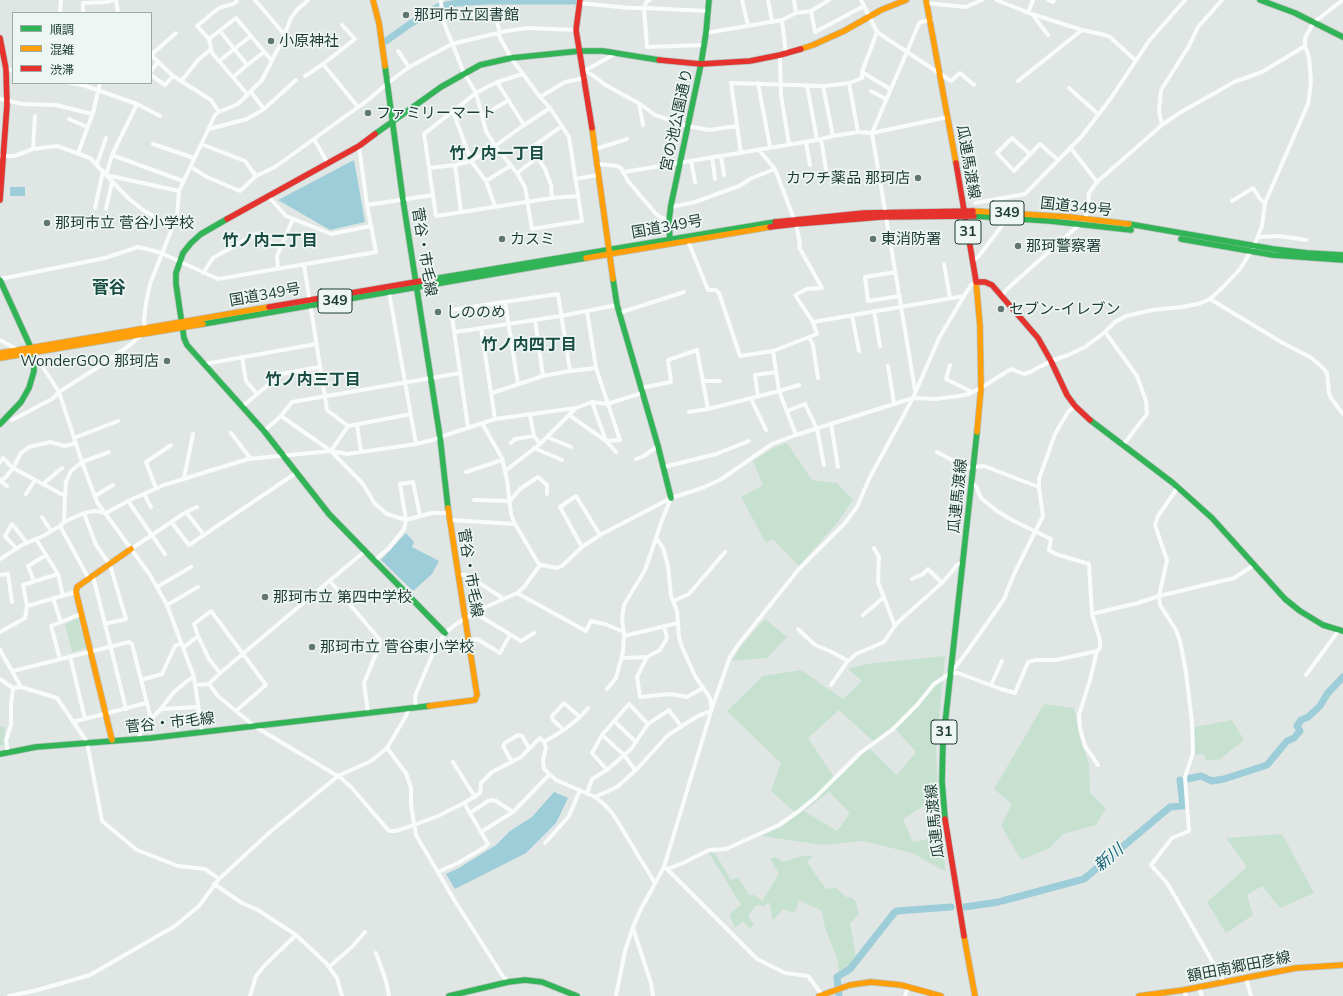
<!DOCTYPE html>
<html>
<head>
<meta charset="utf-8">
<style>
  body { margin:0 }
  #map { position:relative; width:1343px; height:996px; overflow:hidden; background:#e0e6e4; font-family:Mulish,"Noto Sans JP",sans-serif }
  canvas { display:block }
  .legend { position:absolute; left:12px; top:12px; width:140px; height:72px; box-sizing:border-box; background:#edf6f2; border:1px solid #9aaba6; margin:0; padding:5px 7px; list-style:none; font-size:12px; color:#1d3a34 }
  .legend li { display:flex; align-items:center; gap:8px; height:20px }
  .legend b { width:20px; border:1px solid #9aaba6 }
</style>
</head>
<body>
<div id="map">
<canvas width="1343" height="996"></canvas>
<ul class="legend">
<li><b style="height:5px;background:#30b455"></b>順調</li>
<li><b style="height:5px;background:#ff9f0a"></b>混雑</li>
<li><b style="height:5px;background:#e5322d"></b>渋滞</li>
</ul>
</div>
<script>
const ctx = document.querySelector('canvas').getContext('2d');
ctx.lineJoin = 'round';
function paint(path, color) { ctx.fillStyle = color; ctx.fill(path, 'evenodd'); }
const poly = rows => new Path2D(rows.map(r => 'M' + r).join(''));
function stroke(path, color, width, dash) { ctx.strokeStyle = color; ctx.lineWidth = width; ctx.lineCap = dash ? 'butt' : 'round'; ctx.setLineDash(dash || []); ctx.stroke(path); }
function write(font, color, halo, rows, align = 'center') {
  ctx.font = font + ' Mulish,"Noto Sans JP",sans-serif'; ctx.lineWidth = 3.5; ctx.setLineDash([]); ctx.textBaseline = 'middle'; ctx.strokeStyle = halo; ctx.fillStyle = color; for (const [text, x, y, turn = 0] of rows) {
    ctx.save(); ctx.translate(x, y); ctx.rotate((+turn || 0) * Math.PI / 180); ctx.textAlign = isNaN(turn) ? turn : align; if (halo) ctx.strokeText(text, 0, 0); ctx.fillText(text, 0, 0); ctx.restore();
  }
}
const green = poly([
  [787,443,812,480,837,483,853,500,837,523,799,566,773,539,766,543,741,497,763,485,753,461,773,448],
  [78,618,86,648,72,652,65,624],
  [765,619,787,637,767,658,732,661,741,646],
  [945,656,936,750,938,797,903,819,913,842,941,836,946,872,912,853,863,841,823,845,761,836,781,827,797,814,771,791,781,763,727,711,763,676,801,670,843,699,862,681,848,669,866,664],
  [839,710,873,741,893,726,916,752,897,775,869,748,836,780,808,738],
  [829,792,850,813,837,831,804,811],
  [1044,704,1074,708,1080,738,1089,764,1090,793,1106,808,1096,825,1063,834,1050,848,1021,860,1001,825,1012,804,994,789],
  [1232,720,1244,740,1220,759,1206,761,1204,754,1195,755,1194,727],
  [0,726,5,727,5,745,0,746],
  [1282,834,1314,893,1280,908,1262,886,1247,895,1253,915,1226,933,1207,902,1247,867,1226,838],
  [709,853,715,853,731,880,738,877,749,895,754,895,762,901,779,874,770,859,775,857,784,862,801,856,813,856,807,862,826,889,836,888,846,897,852,898,856,902,859,915,850,923,855,952,855,960,849,967,839,971,837,958,825,928,822,911,799,900,796,910,793,913,783,909,773,920,769,902,764,906,756,905,748,916,754,925,750,929,743,921,735,928,729,914,741,905]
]);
const water = poly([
  [354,160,365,222,330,230,278,200],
  [10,187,25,187,25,196,10,196],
  [406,533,414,542,412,547,439,561,432,574,413,591,381,560],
  [554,792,568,798,556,823,526,853,455,889,446,874,459,868,496,845,510,831,532,817]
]);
const river = poly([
  [386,41,410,24,438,7,456,3,485,1,574,1],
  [1187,779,1201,776,1212,781,1224,779,1267,765,1287,741,1294,738,1300,731,1297,726,1301,720,1308,717,1320,706,1327,694,1343,677],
  [1002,901,1084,879,1170,807,1183,806,1180,780],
  [965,907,998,902],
  [839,996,837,977,850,969,894,913,897,911,951,907]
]);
const street = poly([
  [116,0,118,13],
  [255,0,284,34],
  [441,0,442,18,464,73,476,93,486,131,495,146,517,173,525,187,532,229,582,221,569,137,562,126,550,108,540,97,511,58,498,34],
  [742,0,748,25],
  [768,0,772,21],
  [794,0,796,13,811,11,829,0],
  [996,0,1032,14,1082,30,1105,35,1110,37,1135,60],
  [1048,0,1053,2,1054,0],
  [579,3,630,8,644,8,647,1,650,0],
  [926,3,966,7,982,0],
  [811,11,815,32,864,6],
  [60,13,61,0],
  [83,13,83,3,107,2,113,0],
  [1028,13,1033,0],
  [471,14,495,14,500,33],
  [1032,14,1048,35],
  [782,20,796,13],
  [342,25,355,39,323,64,358,107],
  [220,31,247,65,264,52],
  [877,32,951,81,960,73,974,85],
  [706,33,782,20,786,54],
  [209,39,197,26,219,8,233,4,237,2,236,0],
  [704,45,647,47,644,8,708,11],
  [398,51,409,67],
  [151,55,176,33],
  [780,55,781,95,789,144],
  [219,61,251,36],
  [6,69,13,70],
  [151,71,158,62],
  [584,71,591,74,604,84,640,104,655,115,687,126,709,130,737,126],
  [584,71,617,53],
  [862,72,890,89],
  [523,74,497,82,476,93,424,134,436,216,552,198,578,196],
  [151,75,165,85,173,76],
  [305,76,323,64],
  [233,77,247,65],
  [182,80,198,60,211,49],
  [1018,81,1082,30],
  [70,83,83,85,137,104,112,155,183,181],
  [758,83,770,147],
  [849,83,858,132],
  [807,85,817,140],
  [823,86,833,136],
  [1069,88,1098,114],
  [871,91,886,99],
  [251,92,264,109],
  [248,95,212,53,209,39,236,18,272,61],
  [540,97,565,82,585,78],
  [0,99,22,104,56,105,92,114],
  [137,104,160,116],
  [639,104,643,125],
  [453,111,471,161,486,181,495,206],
  [219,112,238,104,262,80,282,41,291,18,297,10,308,0],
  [482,116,509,100],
  [69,119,87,127],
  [524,125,550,108],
  [1162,125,1159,111,1161,90,1189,46,1198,27,1222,0],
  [209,129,247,119,264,109,296,80],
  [314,139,328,164],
  [821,139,826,169],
  [806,142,810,165],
  [153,144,194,158],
  [201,144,245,161,256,176],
  [1070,147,1097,182],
  [33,149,35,116],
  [596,149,627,139],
  [758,149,775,169,794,219],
  [78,153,93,113,100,83],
  [741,153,731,83,825,86,849,83,862,78,862,72,877,32,861,0],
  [1030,154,1012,138,997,153,1014,171,1040,144,1058,160],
  [112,155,106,175,179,191],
  [0,156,14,156,33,149,57,146,90,158,128,198,143,210,173,227],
  [721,156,724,175],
  [712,157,715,179],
  [691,161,695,182],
  [97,164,106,138],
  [598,164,617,166,621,168,628,181,656,214,662,218,669,220],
  [455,165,461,212],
  [191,167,207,177,240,191,256,176,275,167,368,100,388,83,409,67,452,44,506,31,528,28,576,30],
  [429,168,455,165,471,161,495,146,524,125,497,82],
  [624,172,817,140,833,136,858,132,872,133,948,117],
  [517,173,537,158],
  [575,179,598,175],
  [486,181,510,166],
  [269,197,286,216,331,234,371,226],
  [552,198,551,185,545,169,531,148,562,126],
  [1232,201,1253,188,1260,199,1265,203],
  [975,203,1025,194,1082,136,1111,98,1149,41,1185,0],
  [367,205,433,195],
  [671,207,695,202,739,186,752,178,775,169],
  [95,208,103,171],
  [106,209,112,182],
  [1085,220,1088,208,1089,193,1097,182,1162,125,1181,112,1206,98,1234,82,1262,72,1305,46],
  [1258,237,1279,236,1306,240],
  [688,241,708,290,716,290,719,293,740,356,773,351,779,391,799,385],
  [973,261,979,256,998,231,1004,223,1004,218],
  [944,264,950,298],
  [304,265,327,410,348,426],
  [278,269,277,256,293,219],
  [896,272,865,277,868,301,900,296],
  [203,273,213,258,256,234,280,248],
  [0,279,105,258,138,247,147,249,161,253,218,279,376,252,367,205,359,146],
  [389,292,416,444],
  [1002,296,1006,290,1080,224],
  [1210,299,1281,342,1310,357,1320,365,1327,373,1329,393,1331,398,1343,414],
  [505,302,518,384],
  [587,311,596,368,620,440,606,441,592,402],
  [874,311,880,346],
  [619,313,684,292],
  [852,315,859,351],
  [535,320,543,376],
  [813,322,964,296],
  [145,327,144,320,146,303,150,284,177,216,179,191,215,115,219,112,211,100,173,76,151,55],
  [481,328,495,419],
  [455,332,561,316,617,305],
  [1105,332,1137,376,1146,401,1147,414,1123,445],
  [809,337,813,345,818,378],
  [0,340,16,349],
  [773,351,817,334,813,322,795,295,807,289,822,288,799,247,800,244,796,224],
  [33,354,37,358,59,392,82,462,97,502,150,575,167,605,194,677,202,732],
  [242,357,246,381,257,394],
  [205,364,316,344],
  [950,365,946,379,972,392],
  [888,366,894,403],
  [703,381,720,381],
  [641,388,671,382,668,360,697,350,708,409,779,391,796,435],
  [915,390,872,133,918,26,920,22,931,20],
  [492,393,543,376,570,371,596,368],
  [758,397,755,375,776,372],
  [751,399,766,430],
  [243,406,281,374,320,367],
  [787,411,805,404,817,429,824,465],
  [689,412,708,409],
  [530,415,534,436,540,444],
  [569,415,606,441,616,452],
  [281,416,331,451,363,484,375,504,387,514,406,520,432,513,449,513],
  [12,420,52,399,59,392,103,364,130,345,140,336],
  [482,423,502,458,507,480,511,514,515,524,540,566],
  [357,424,361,452],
  [831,424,838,467],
  [468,427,451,310,558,294,570,371],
  [264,431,281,416,292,402,460,373],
  [231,433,251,459],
  [547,437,571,447],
  [74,438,118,421],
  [511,443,515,439,534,436],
  [534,448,562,460],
  [331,451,348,426,411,414],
  [937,452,967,468,984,466,1039,487],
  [636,459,644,456,658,446],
  [0,462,3,458,13,468,21,453,29,447,50,442,65,446,76,443],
  [664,467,716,454,749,441],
  [505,471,539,445,575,409],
  [466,472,502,460],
  [184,478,193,434],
  [0,481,6,477,13,468,65,496],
  [0,481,7,486],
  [971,483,976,486,981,498,997,511,1012,520,1051,539,1049,550,1056,554,1089,564,1092,614,1100,640,1100,648,1097,651,1090,680,1079,715,1080,728,1085,746,1098,765],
  [43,484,62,468],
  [1178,487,1158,516,1155,525,1167,560,1159,596,1160,605,1176,630,1180,641,1186,672,1192,723,1193,753,1185,777,1189,831,1172,838,1151,865,1167,883,1176,898,1224,982],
  [156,488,146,462,171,445],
  [26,494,35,480],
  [144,494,151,507],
  [95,496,113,485],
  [671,498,662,520,656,538,663,548,668,566,671,596,677,611,679,637,682,647,695,676,710,698,711,707],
  [474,500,510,501],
  [128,501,165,554],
  [510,501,520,489,538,477,547,485,547,494],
  [186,512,197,507],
  [84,513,96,545,110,565,126,619,105,624,93,576],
  [42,517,51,531],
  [450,520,515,524],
  [64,522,65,496,66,482,71,471,82,462,109,452],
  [172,523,189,545,296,473],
  [60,526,89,579],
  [656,538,645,570,624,605,622,618,624,636,678,623],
  [36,539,58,574],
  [582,547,560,507,576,496,600,535],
  [874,548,879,557,878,582,895,626],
  [17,549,5,536,12,524,27,543],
  [131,549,186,512,204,535],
  [0,559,22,545,43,536,60,526,64,522,84,513,95,511,106,513,128,501,164,485,248,459,331,451,347,454,416,444,433,440,440,437,495,419,576,408,592,402,607,404,642,393],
  [375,560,389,548,404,529,406,520,400,484,413,482,420,516],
  [0,575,8,574,12,602],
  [458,575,467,575,504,599],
  [912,579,923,574,928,569,942,583],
  [34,581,28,566,46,555],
  [330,581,380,640,380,644,364,683,368,713],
  [157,587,191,567],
  [517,593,586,631,591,621,605,624,624,632],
  [53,598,61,622],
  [673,601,689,594,725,552],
  [167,605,198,587],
  [27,606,23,585,58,574,63,596],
  [475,613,521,641,534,633],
  [1092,614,1138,603,1159,596,1234,578,1254,565],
  [863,615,884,597],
  [105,624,126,709],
  [664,626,667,638,660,650,647,657,637,677,640,697,670,694,687,697,703,688],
  [798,629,815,645,830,651,848,661],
  [0,632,25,618,27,606,76,592],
  [469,640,477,639,500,653,510,635],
  [183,648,198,636],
  [0,650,21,687,57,698,87,742,102,821,137,850,178,866,205,869,219,879],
  [70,656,85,719],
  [622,658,647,657],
  [60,659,51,626,81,614],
  [13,671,129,642,132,644,151,719],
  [220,673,209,659,198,636,194,624,211,611,266,685,237,710],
  [951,673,958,673,1001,689,1015,693,1028,662,1036,660,1056,660,1097,651],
  [1306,675,1339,630],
  [0,679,13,688,21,687],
  [141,680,162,674,175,646,181,643],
  [209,684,218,696,254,726,341,778,352,788,389,831,396,831,414,825,438,816,464,803],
  [195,685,209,684,220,673,365,551],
  [831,685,847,662,856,654,884,642,896,624,943,582,957,565,963,562],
  [991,685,1002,661],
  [607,689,616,678,623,652,624,636],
  [416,707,415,696,434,651,445,633,455,625,477,611,517,593,524,587,538,568,542,565,557,568,562,566,582,547,600,535,671,498,702,488,720,480,772,444,796,435,913,398,935,399,959,396,969,394,981,388,1011,369,1024,374,1030,372,1051,361,1068,355,1085,347,1105,332,1115,322,1126,316,1152,310,1182,307,1198,304,1210,299,1224,286,1240,269,1254,246,1262,226,1265,203,1268,196,1308,104,1311,83,1309,57,1305,46,1305,38,1314,22,1343,0],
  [161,709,198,707],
  [614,721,636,742],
  [73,722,146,703],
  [564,730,553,720,552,716,564,703,580,717],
  [602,735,624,755,635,770],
  [139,738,141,729,160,710,173,693,187,681,194,677],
  [544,742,564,730,580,717,588,708],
  [387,748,406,773,411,788,411,805,416,835,453,898,502,975,508,982],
  [8,752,6,740,11,725,11,704,13,688],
  [453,762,475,797],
  [512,762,503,746,505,743,518,735,522,736,529,748],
  [607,770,592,753,602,735,629,704,648,724],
  [587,793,592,779,607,770,631,749,648,724,669,710,681,726],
  [595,797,617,787,637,769,667,736,688,722,700,715,711,711],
  [470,813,488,801,493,800,496,801,513,812],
  [481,832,513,812,549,775],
  [545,843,569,816,580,790],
  [666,868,757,959,785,973,808,976,822,995],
  [667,869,683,863,709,850,726,849,779,825,799,811,816,797,860,753,892,730,917,705,934,684,951,673,969,649,1004,599,1014,574,1043,516,1039,488,1039,479,1055,434,1068,412,1075,406],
  [438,872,458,863,485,847,488,844,464,803,480,793,481,783,492,772,521,757,540,738,544,742,546,748,543,760,544,769,556,780,595,797,605,805,613,814,655,883],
  [214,884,242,903,258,910,296,935,326,963,337,978,342,996],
  [633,928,651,983,653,996],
  [376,953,386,981,389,996],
  [329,967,352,947,365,932],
  [1246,978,1251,996],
  [1199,987,1202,996],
  [1184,990,1186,996],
  [9,996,34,991,90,975,175,926,199,906,219,879,270,832,338,776,371,761,387,748,406,716,409,708],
  [250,996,256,976,265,965,296,935],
  [616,996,625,951,633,927,641,909,664,867,712,708,730,657,738,645,799,569,844,524,857,507,869,479,913,398,939,338,964,296,971,285,976,282],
  [905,996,908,987]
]);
const fast = poly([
  [1260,0,1295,13,1343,37],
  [385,66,403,200,440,437,448,508],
  [375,134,441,87,480,65,511,58,580,51,603,51,659,60],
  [974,216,1050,221,1131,230],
  [227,219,201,234,191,243,183,253,176,273,176,284,184,338,187,345,264,431,329,514,445,633],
  [1129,224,1273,249,1307,253,1343,255],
  [1181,239,1273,255,1343,260],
  [670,242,669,220,671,205,701,64,706,33,709,0],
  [433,279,775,222],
  [613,279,617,305,658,446,671,498],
  [0,280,31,348,33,355,34,371,29,388,21,402,0,424],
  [203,324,586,258],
  [1090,420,1173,483,1212,518,1285,599,1300,611,1323,625,1343,631],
  [0,754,36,747,151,738,429,706],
  [945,819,942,781,943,742,977,432],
  [449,996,508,982,525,980,542,982,577,996]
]);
const slow = poly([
  [373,0,379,23,385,66],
  [926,0,956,163],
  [801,49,813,45,844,31,881,10,906,0],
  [592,128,613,279],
  [973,211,1069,217,1129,224],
  [586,258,770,227],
  [976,281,980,326,981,388,977,432],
  [0,353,269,307],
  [0,358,203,324],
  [429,706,475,700,477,695,448,508],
  [112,740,76,592,77,587,131,549],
  [964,936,975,996],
  [819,996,850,985,871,982,901,985,941,996],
  [1139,996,1184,990,1296,968,1343,965]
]);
const jam = poly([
  [580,0,576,30,592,128],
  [0,38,6,69,7,105,0,200],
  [659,60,701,64,750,61,780,55,801,49],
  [956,163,976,281],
  [227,219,359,146,375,134],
  [775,222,864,213,973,211],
  [770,227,796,224,881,217,974,216],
  [976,282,985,282,992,285,1038,338,1051,361,1067,395,1075,406,1090,420],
  [269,307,433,279],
  [945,819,964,936]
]);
const markers = [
  [406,15,4,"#617672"],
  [271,41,4,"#617672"],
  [368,113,4,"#617672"],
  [918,178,4,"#617672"],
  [47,223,4,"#617672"],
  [502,239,4,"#617672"],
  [873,239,4,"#617672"],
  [1018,246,4,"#617672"],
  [1001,309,4,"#617672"],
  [438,312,4,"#617672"],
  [167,361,4,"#617672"],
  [265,597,4,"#617672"],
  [312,647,4,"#617672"]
];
const shields = [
  [1007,213,34],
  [968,232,26],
  [335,301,34],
  [944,732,26]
];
const shieldNames = [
  ["349",1007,213],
  ["31",968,232],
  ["349",335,301],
  ["31",944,732]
];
const poiNames = [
  ["那珂市立図書館",414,15],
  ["小原神社",279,41],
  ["ファミリーマート",376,113],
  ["カワチ薬品 那珂店",910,178,"right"],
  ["那珂市立 菅谷小学校",55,223],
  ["カスミ",510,239],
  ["東消防署",881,239],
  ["那珂警察署",1026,246],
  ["セブン-イレブン",1009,309],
  ["しののめ",446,312],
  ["WonderGOO 那珂店",159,361,"right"],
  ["那珂市立 第四中学校",273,597],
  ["那珂市立 菅谷東小学校",320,647]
];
const streetNames = [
  ["宮の池公園通り",677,120,-78],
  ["瓜連馬渡線",968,162,80],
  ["国道349号",1076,207,6],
  ["国道349号",667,227,-10],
  ["菅谷・市毛線",424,252,81],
  ["国道349号",265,295,-10],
  ["瓜連馬渡線",958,496,-84],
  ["菅谷・市毛線",470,573,81],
  ["菅谷・市毛線",170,723,-6],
  ["瓜連馬渡線",935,821,-96],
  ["額田南郷田彦線",1239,967,-11]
];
const neighbourhoodNames = [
  ["竹ノ内一丁目",497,154],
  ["竹ノ内二丁目",270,241],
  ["竹ノ内四丁目",529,345],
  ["竹ノ内三丁目",313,380]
];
const waterNames = [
  ["新川",1109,858,-40]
];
const quarterNames = [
  ["菅谷",109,288]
];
paint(green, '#c7e1d1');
paint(water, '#9ccdd9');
stroke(river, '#9ccdd9', 7);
stroke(fast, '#b9c3c0', 7);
stroke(slow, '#b9c3c0', 7);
stroke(jam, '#b9c3c0', 7);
stroke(street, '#fafbfb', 4);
stroke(fast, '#30b455', 5.5);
stroke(slow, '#ff9f0a', 5.5);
stroke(jam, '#e5322d', 5.5);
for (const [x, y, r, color] of markers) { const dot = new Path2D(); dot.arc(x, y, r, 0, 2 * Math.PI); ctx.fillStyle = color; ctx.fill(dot); stroke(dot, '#edf6f2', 1.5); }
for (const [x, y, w] of shields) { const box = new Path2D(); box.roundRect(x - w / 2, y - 12, w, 24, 3); ctx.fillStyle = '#edf6f2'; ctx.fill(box); stroke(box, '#1d3a34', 1); }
write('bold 14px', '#1d3a34', null, shieldNames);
write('15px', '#1d3a34', '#edf6f2', poiNames, 'left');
write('15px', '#1d3a34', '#edf6f2', streetNames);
write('bold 16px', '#194c43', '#edf6f2', neighbourhoodNames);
write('italic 16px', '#156278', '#edf6f2', waterNames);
write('bold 17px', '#194c43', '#edf6f2', quarterNames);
</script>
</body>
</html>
